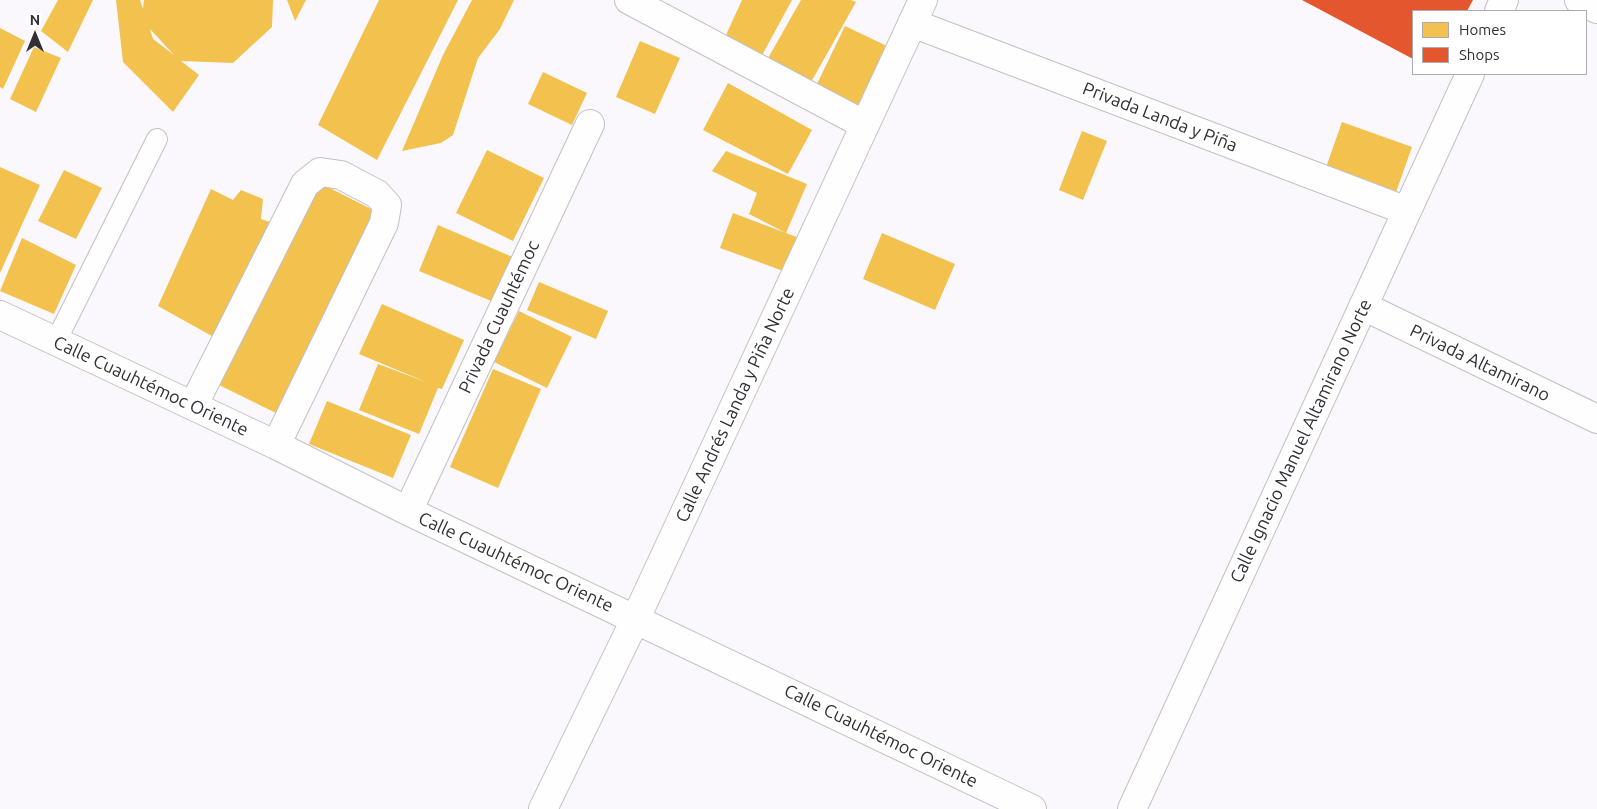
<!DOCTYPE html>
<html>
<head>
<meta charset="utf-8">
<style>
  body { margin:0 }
  #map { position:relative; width:1597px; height:809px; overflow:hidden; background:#fbf8fd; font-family:Ubuntu,sans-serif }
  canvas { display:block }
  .legend { position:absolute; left:1412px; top:10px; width:175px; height:65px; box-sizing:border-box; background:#fff; border:1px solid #adabae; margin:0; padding:6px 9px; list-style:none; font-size:15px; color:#322e35 }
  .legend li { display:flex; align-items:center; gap:10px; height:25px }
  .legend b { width:25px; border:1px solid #adabae }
  .north { position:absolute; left:10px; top:10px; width:50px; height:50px; -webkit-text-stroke:4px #fff; paint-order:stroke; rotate:0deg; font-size:14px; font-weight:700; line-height:20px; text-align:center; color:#322e35 }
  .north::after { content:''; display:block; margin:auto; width:18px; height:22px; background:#322e35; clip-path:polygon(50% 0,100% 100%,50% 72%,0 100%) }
</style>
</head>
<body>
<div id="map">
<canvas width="1597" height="809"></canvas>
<ul class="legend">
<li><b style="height:14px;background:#f2c14e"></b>Homes</li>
<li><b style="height:14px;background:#e4572e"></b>Shops</li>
</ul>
<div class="north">N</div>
</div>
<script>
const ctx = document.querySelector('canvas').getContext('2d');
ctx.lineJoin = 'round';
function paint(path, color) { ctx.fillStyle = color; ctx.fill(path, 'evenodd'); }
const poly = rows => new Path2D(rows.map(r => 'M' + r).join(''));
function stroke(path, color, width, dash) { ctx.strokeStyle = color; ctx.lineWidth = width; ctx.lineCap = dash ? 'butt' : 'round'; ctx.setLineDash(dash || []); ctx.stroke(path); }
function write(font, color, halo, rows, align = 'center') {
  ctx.font = font + ' Ubuntu,sans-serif'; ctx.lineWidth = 5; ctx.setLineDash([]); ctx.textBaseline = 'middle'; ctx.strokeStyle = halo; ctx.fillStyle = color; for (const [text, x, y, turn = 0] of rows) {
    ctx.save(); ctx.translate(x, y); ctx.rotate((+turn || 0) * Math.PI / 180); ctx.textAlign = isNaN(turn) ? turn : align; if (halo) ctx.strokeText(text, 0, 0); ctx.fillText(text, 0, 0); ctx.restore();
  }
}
const homes = poly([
  [58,0,93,0,68,52,41,31],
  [116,0,140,0,143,9,144,0,273,0,272,27,233,63,181,61,199,75,173,112,123,62],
  [150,29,174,55,153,39],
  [287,0,306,0,295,21],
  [379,0,458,0,377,160,318,125],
  [472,0,514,0,500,29,478,58,453,135,441,143,402,151,443,55],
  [742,0,792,0,760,59,726,35],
  [801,0,851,0,856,2,810,84,767,60],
  [845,26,891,48,861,108,816,86],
  [0,28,25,41,3,89,0,87],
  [640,41,680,58,655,114,616,97],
  [34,47,61,58,36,112,10,99],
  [543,72,587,93,572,125,528,104],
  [728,83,812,130,788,174,703,130],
  [1342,122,1412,147,1395,195,1325,170],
  [1082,131,1107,141,1083,200,1059,190],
  [487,150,544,178,513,241,456,213],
  [726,151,807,184,786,233,749,214,757,193,712,171],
  [0,167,40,185,0,273],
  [64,170,102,188,76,239,38,221],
  [318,182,381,214,278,414,215,383],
  [211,189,233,200,241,190,263,199,261,219,279,225,219,340,158,306],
  [733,213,802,239,789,273,720,248],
  [438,225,515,258,496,303,419,271],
  [882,233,955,264,935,310,863,279],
  [22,238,76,265,54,314,0,291],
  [539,282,608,311,596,339,527,310],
  [382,304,464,340,442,389,438,388,419,434,359,410,378,364,426,382,359,354],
  [519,311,572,337,547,388,494,362],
  [493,369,541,389,498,488,450,467],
  [327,401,411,435,393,478,309,444]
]);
const shops = poly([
  [1302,0,1473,0,1467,11,1413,11,1413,59]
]);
const lane = poly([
  [56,341,157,139]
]);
const street = poly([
  [629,0,865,125],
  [1579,0,1597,9],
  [1499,11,1504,0],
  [912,23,1407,211],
  [1363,306,1597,419],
  [0,315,276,445,408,511,1032,809],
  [193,406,305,184,320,172,341,175,377,194,387,205,384,223,276,445],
  [408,511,590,124],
  [543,809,636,618,923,0],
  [1132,809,1470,74]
]);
const streetNames = [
  ["Privada Landa y Piña",1160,117,21],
  ["Privada Cuauhtémoc",499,317,-65],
  ["Privada Altamirano",1480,363,26],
  ["Calle Cuauhtémoc Oriente",151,386,25],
  ["Calle Andrés Landa y Piña Norte",735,405,-65],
  ["Calle Ignacio Manuel Altamirano Norte",1301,441,-65],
  ["Calle Cuauhtémoc Oriente",516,562,25],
  ["Calle Cuauhtémoc Oriente",881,736,26]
];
paint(homes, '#f2c14e');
paint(shops, '#e4572e');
stroke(lane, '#c3c0c5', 22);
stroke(street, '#c3c0c5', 30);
stroke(lane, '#fefeff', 20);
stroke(street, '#fefeff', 28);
write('18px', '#322e35', '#fff', streetNames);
</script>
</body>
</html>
